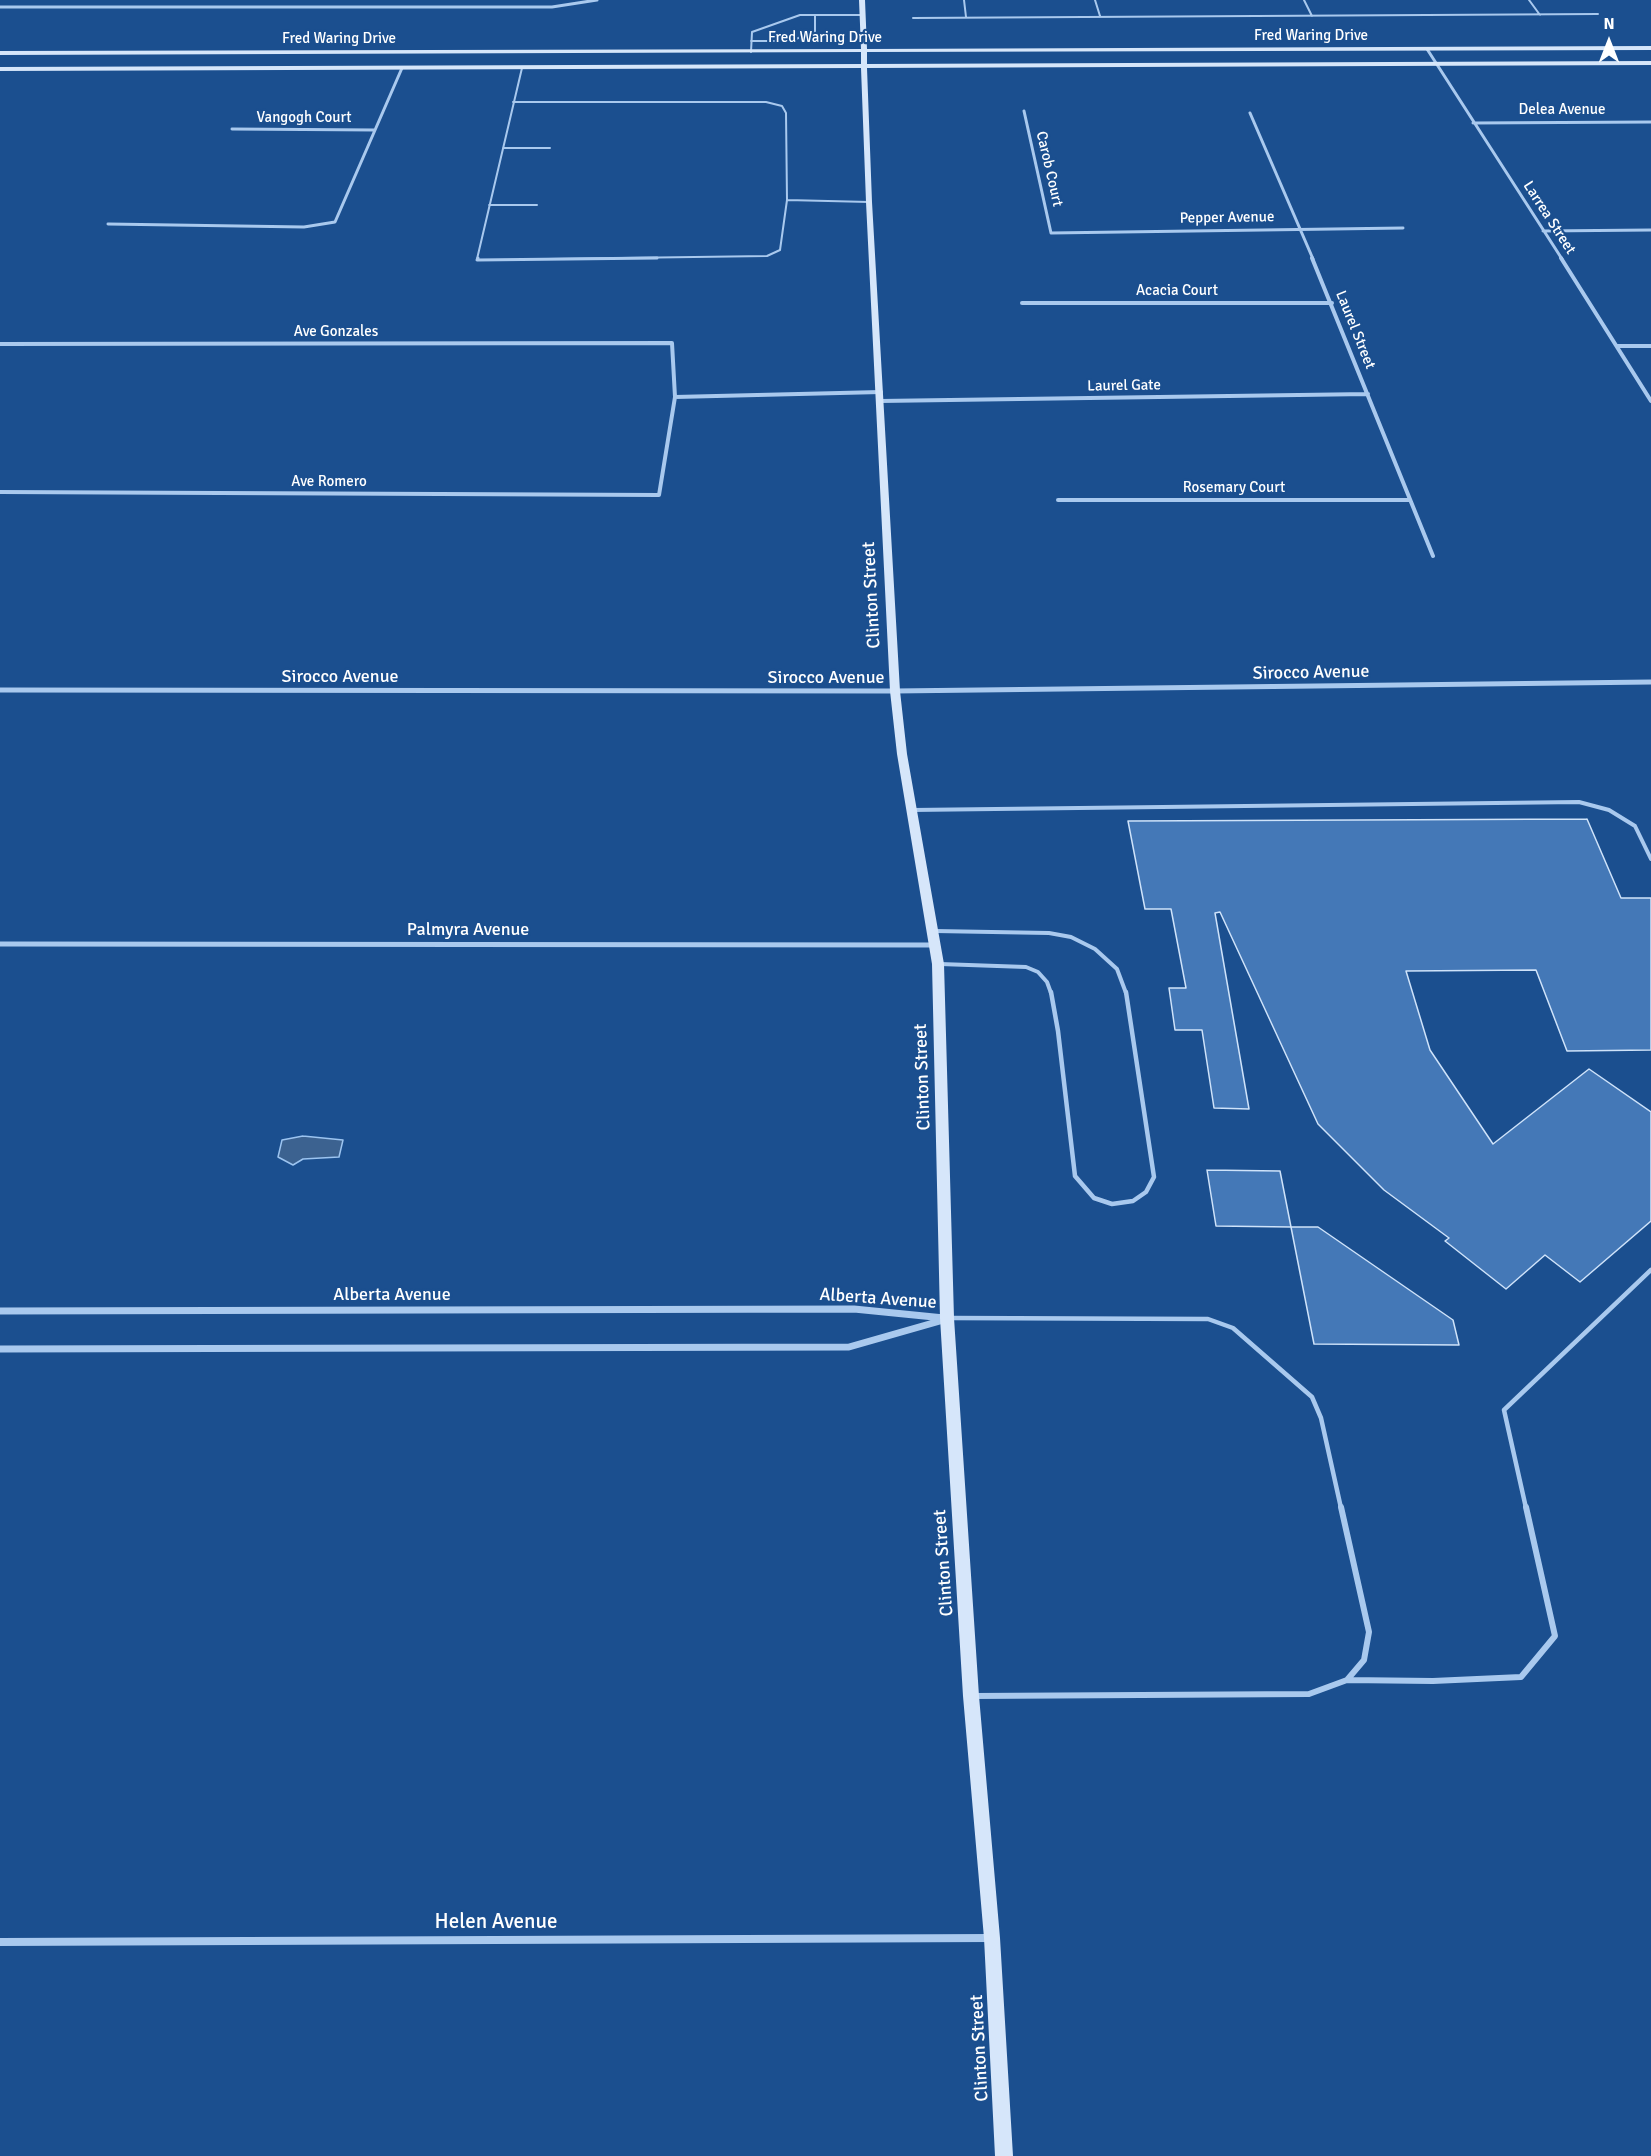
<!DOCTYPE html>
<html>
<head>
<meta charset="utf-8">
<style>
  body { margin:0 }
  #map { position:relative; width:1651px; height:2156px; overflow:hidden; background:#1b4f8f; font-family:Signika,sans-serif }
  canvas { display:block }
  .north { position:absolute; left:1579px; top:12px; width:60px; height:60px; -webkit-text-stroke:4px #1b4f8f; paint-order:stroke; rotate:0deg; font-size:16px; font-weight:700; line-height:24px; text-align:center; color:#fff }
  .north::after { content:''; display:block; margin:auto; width:21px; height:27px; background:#fff; clip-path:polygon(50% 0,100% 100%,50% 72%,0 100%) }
</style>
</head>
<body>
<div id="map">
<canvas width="1651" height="2156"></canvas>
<div class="north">N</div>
</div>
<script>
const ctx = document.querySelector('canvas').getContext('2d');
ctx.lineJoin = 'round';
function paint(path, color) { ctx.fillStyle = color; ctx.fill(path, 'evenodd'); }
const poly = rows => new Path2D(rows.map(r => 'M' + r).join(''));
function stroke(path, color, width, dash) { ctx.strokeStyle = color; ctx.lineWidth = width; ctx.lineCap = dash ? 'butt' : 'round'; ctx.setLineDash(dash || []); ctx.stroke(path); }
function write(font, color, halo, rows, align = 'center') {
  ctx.font = font + ' Signika,sans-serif'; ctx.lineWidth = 4.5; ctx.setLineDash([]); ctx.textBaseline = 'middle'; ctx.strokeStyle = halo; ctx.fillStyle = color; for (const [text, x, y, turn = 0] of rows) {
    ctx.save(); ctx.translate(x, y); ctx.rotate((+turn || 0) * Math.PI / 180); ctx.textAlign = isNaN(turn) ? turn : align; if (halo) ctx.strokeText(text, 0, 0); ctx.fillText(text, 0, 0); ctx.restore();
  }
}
const water = poly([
  [303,1136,343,1140,339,1157,303,1159,293,1165,278,1157,282,1140,303,1136]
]);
const building = poly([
  [1587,819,1621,898,1651,898,1651,1050,1567,1051,1536,970,1406,971,1430,1050,1493,1144,1589,1069,1651,1112,1651,1221,1580,1282,1545,1255,1506,1289,1445,1241,1449,1238,1384,1190,1318,1124,1220,912,1215,913,1249,1109,1214,1108,1202,1030,1175,1030,1169,988,1186,988,1171,909,1145,909,1128,821,1587,819],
  [1207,1170,1280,1171,1291,1227,1216,1226,1207,1170],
  [1291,1227,1318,1227,1453,1320,1459,1345,1314,1344,1291,1227]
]);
const laneFar4 = poly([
  [964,0,966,17],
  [1095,0,1100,16],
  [1304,0,1312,16],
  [1529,0,1540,15],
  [913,18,1598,14],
  [751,41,790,41,815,32,815,15],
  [751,52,752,32,800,15,863,15],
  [513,102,766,102,782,106,786,113,787,200],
  [503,148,550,148],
  [489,205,537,205],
  [477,259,522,68],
  [548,259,767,256,780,250,787,200,869,202]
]);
const laneFar3 = poly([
  [478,258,477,260,657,258]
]);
const laneFar2 = poly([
  [912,810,1579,802,1609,810,1635,826,1651,859],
  [935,931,1049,933,1071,937,1095,949,1117,969,1126,993],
  [940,964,1026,967,1038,972,1047,982,1051,993]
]);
const laneFar1 = poly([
  [1051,992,1058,1031,1075,1176,1094,1198,1112,1204,1133,1201,1146,1192,1154,1177,1126,992],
  [950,1318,1208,1319,1233,1328,1312,1397,1321,1418,1341,1508],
  [1526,1508,1504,1410,1651,1270]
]);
const lane = poly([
  [1347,1680,1433,1681,1521,1677,1555,1636,1526,1507],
  [973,1696,1309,1694,1347,1680,1364,1660,1369,1632,1341,1507]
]);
const streetFar4 = poly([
  [0,7,552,7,597,0],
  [1427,49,1562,259],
  [1024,111,1051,233,1403,228],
  [1250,113,1313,259],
  [1473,123,1651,122],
  [232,129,375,130],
  [108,224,304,227,335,222,402,68],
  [1543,231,1651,230]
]);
const streetFar3 = poly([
  [1312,258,1433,556],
  [1561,258,1651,401],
  [1022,303,1332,303],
  [0,344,672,343,675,397,659,495,0,492],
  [1618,346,1651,346],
  [675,397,881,392],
  [880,401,1368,394],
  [1058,500,1410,500]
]);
const streetFar2 = poly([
  [0,690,895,691,1651,682],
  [0,944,935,945]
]);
const streetFar1 = poly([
  [0,1311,854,1309,944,1318],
  [0,1349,849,1347,947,1319]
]);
const street = poly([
  [0,1942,992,1938]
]);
const secondary = poly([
  [859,0,865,0,867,49,1651,46,1651,50,867,52,867,64,1651,61,1651,65,867,68,872,202,900,691,907,754,944,964,954,1318,979,1696,1000,1938,1013,2156,995,2156,984,1938,963,1696,940,1318,932,964,897,754,890,691,866,202,861,68,0,71,0,67,861,64,861,52,0,55,0,51,861,49,859,0]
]);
const farStreetnames = [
  ["Fred Waring Drive",1311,36],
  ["Fred Waring Drive",825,38],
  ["Fred Waring Drive",339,39],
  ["Delea Avenue",1562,110],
  ["Vangogh Court",304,118],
  ["Carob Court",1049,169,77],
  ["Pepper Avenue",1227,218,-1],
  ["Larrea Street",1549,218,57],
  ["Acacia Court",1177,291],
  ["Laurel Street",1355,330,68],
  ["Ave Gonzales",336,332],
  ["Laurel Gate",1124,386,-1],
  ["Ave Romero",329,482],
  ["Rosemary Court",1234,488]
];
const streetNames = [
  ["Clinton Street",872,595,-93],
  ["Sirocco Avenue",1311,673,-1],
  ["Sirocco Avenue",340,677],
  ["Sirocco Avenue",826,678],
  ["Palmyra Avenue",468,930],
  ["Clinton Street",923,1077,-92],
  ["Alberta Avenue",392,1295],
  ["Alberta Avenue",878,1299,4],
  ["Clinton Street",944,1563,-94],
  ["Clinton Street",980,2048,-93]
];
const nearStreetnames = [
  ["Helen Avenue",496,1922]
];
paint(water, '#3c6290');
stroke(water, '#9cc4f0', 1.5);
paint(building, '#4478b7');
stroke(building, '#cfe3fa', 1.5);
stroke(laneFar4, '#a9c9ee', 2);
stroke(laneFar3, '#a9c9ee', 3);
stroke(laneFar2, '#a9c9ee', 4);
stroke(laneFar1, '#a9c9ee', 4.5);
stroke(lane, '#a9c9ee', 6);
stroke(streetFar4, '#a9c9ee', 3);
stroke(streetFar3, '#a9c9ee', 4);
stroke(streetFar2, '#a9c9ee', 5);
stroke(streetFar1, '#a9c9ee', 7);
stroke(street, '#a9c9ee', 8);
paint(secondary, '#d6e6fa');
write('15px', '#fff', '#1b4f8f', farStreetnames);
write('18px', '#fff', '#1b4f8f', streetNames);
write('21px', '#fff', '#1b4f8f', nearStreetnames);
</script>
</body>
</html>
